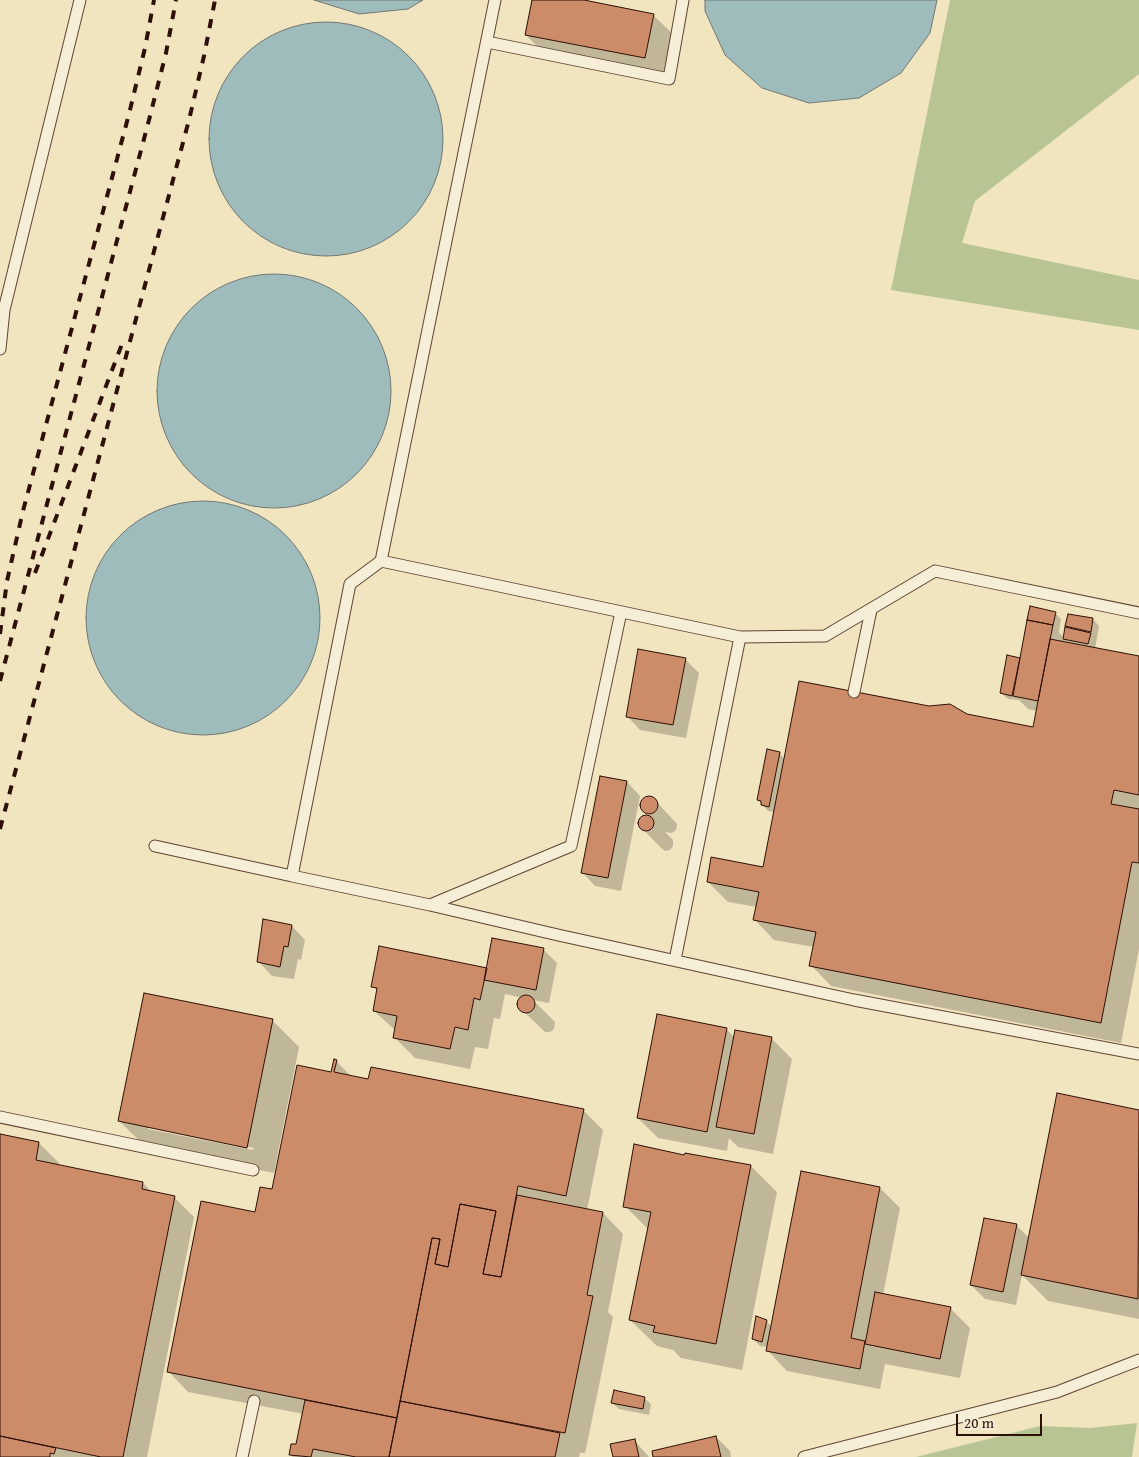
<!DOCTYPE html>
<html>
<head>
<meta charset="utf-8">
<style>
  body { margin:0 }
  #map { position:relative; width:1139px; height:1457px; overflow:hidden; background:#f1e5c0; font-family:"Gentium Book Plus",serif }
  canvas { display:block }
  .scale { position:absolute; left:956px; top:1414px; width:86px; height:22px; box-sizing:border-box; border:2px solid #2e0f03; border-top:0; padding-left:6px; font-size:15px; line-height:18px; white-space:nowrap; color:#2e0f03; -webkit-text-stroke:4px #f6eed6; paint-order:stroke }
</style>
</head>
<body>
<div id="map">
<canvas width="1139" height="1457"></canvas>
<div class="scale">20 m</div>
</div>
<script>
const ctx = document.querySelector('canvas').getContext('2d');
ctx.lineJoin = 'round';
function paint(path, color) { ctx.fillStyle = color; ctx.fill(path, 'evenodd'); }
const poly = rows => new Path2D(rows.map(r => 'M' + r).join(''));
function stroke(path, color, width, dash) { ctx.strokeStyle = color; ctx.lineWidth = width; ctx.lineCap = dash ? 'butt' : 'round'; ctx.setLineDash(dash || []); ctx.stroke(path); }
const green = poly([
  [950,0,1139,0,1139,74,975,201,962,243,1139,280,1139,330,891,290],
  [1137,1423,1132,1457,916,1457,1040,1426,1091,1428]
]);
const water = poly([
  [314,0,423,0,408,9,359,14,314,0],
  [705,0,937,0,930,33,901,73,859,98,809,103,762,88,725,55,705,11,705,0],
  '209 139a117 117 0 1 1 234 0a117 117 0 1 1-234 0Z',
  '157 391a117 117 0 1 1 234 0a117 117 0 1 1-234 0Z',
  '86 618a117 117 0 1 1 234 0a117 117 0 1 1-234 0Z'
]);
const shadow = poly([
  [533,0,578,0,653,15,674,35,665,78,546,55,526,35],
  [1055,613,1061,619,1059,632,1064,638,1069,615,1093,619,1099,626,1095,649,1139,658,1139,949,1121,1043,831,986,811,965,814,947,774,940,754,919,757,907,728,902,708,882,764,868,775,812,768,811,758,800,779,753,785,759,929,708,1034,728,1037,711,1028,709,1019,700,1008,699,1001,693,1019,659,1021,660],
  [685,659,699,673,686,738,640,730,627,716],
  [601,778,627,782,640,796,621,891,595,886,582,872],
  [647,798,653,798,677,824,676,830,672,833,665,832,673,840,673,846,670,850,665,851,660,847,640,826,639,820,643,816,650,815,643,807,643,801],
  [292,926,305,940,301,960,298,959,294,979,272,976,259,962],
  [543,949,557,963,549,1003,533,1000,555,1022,554,1029,550,1032,545,1032,520,1008,519,1001,523,998,505,994,500,1019,494,1018,488,1049,475,1047,470,1069,415,1058,394,1037,396,1031,374,1011,378,992,373,986,486,969],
  [272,1020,299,1047,274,1173,146,1147,119,1121],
  [148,1126,254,1148,253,1150,148,1129],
  [726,1029,735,1038,772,1039,792,1059,773,1154,738,1147,729,1138,727,1151,658,1138,638,1118],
  [336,1061,352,1077,583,1110,603,1130,587,1210,603,1213,623,1234,608,1312,613,1317,586,1449,585,1453,580,1453,579,1457,293,1457,291,1455,297,1446,304,1414,188,1392,168,1371,256,1213,273,1191,332,1073],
  [1058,1095,1139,1111,1139,1319,1048,1301,1022,1275,1016,1305,985,1299,971,1285,1016,1225,1029,1238],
  [0,1136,39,1143,59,1163,58,1166,143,1183,152,1192,174,1197,194,1217,147,1457,0,1457],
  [685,1156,751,1166,777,1192,742,1370,681,1358,673,1350,657,1346,630,1320,649,1230,625,1206],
  [880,1188,900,1208,883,1295,950,1308,970,1328,960,1378,885,1364,880,1389,787,1371,767,1350,768,1347,760,1346,753,1339,766,1321,772,1327],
  [644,1398,651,1404,649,1415,619,1409,612,1403],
  [716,1437,730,1451,731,1457,655,1457],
  [634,1440,649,1457,614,1457]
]);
const building = poly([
  [532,0,584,0,654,14,645,58,525,35,532,0],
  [1030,606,1056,612,1053,625,1027,620,1030,606],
  [1068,614,1093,618,1091,632,1065,626,1068,614],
  [1027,620,1053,625,1038,701,1013,696,1027,620],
  [1065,627,1091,633,1088,644,1063,639,1065,627],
  [1050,639,1139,656,1139,795,1114,790,1111,804,1139,809,1139,863,1132,862,1101,1023,809,966,816,932,753,920,759,892,707,882,711,857,763,867,799,681,929,706,950,704,967,714,1033,727,1050,639],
  [638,649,686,658,673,725,626,717,638,649],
  [1007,655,1020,658,1012,696,1000,693,1007,655],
  [767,749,780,752,769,807,761,805,761,801,757,800,767,749],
  [600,776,627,781,608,878,581,873,600,776],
  '640 805a9 9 0 1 1 18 0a9 9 0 1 1-18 0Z',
  '638 823a8 8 0 1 1 16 0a8 8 0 1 1-16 0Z',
  [263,919,292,925,288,947,284,946,280,967,257,962,263,919],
  [492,938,544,948,536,990,484,980,492,938],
  [379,946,487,968,480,1000,474,998,468,1030,455,1027,450,1049,393,1038,397,1016,373,1011,377,988,371,987,379,946],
  [144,993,273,1019,247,1148,118,1121,144,993],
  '517 1004a9 9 0 1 1 18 0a9 9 0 1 1-18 0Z',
  [657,1014,727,1028,707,1132,637,1118,657,1014],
  [735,1030,772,1037,754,1134,716,1127,735,1030],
  [334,1059,337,1060,334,1072,368,1079,371,1067,584,1109,566,1196,518,1186,501,1277,483,1274,496,1211,460,1204,448,1267,435,1264,440,1239,432,1238,397,1418,167,1372,201,1201,255,1212,260,1187,272,1189,297,1065,331,1072,334,1059],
  [1057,1093,1139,1110,1138,1299,1021,1275,1057,1093],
  [0,1134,39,1142,36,1160,143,1182,142,1189,175,1196,123,1457,101,1457,0,1436,0,1134],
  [634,1144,684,1155,685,1153,751,1165,716,1344,653,1332,655,1326,629,1320,651,1212,623,1207,634,1144],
  [801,1171,880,1187,851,1338,865,1341,860,1369,766,1351,801,1171],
  [517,1195,603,1212,587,1295,593,1296,565,1433,400,1401,432,1238,440,1239,435,1264,448,1267,460,1204,496,1211,483,1274,501,1277,517,1195],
  [984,1218,1017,1224,1003,1292,970,1285,984,1218],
  [875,1292,951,1307,940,1359,865,1344,875,1292],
  [756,1316,767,1320,762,1342,752,1339,756,1316],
  [614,1390,645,1397,643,1409,611,1403,614,1390],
  [305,1400,397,1418,389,1457,356,1457,313,1449,311,1457,289,1455,291,1444,296,1444,305,1400],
  [400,1401,560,1433,555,1457,389,1457,400,1401],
  [0,1436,56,1448,54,1454,50,1453,50,1457,0,1457,0,1436],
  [716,1436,721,1457,653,1457,652,1451,716,1436],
  [635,1439,639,1457,613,1457,610,1444,635,1439]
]);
const lane = poly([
  [487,42,669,79,683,0],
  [0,349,4,310,80,0],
  [381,561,740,637,825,636,935,571,1139,613],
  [621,612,571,846,430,905,558,935,854,1000,1139,1054],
  [854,692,871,610],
  [155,846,292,876],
  [430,905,292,876,350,584,381,561,495,0],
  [675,960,740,637],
  [0,1117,253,1170],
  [242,1457,254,1401],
  [804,1457,1057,1392,1139,1360]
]);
const rail = poly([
  [35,573,122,344],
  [0,634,7,581,23,511,129,114,145,48,154,0],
  [0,681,149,120,166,53,176,0],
  [0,829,189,120,204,56,215,0]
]);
paint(green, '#b8c593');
paint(water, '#9fbcbc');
stroke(water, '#727772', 1);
paint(shadow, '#0003');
paint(building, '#cc8c69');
stroke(building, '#2e0f03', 1);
stroke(lane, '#5f4432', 13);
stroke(lane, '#f6eed6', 11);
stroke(rail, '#2e0f03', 4, [9, 9]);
</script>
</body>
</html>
